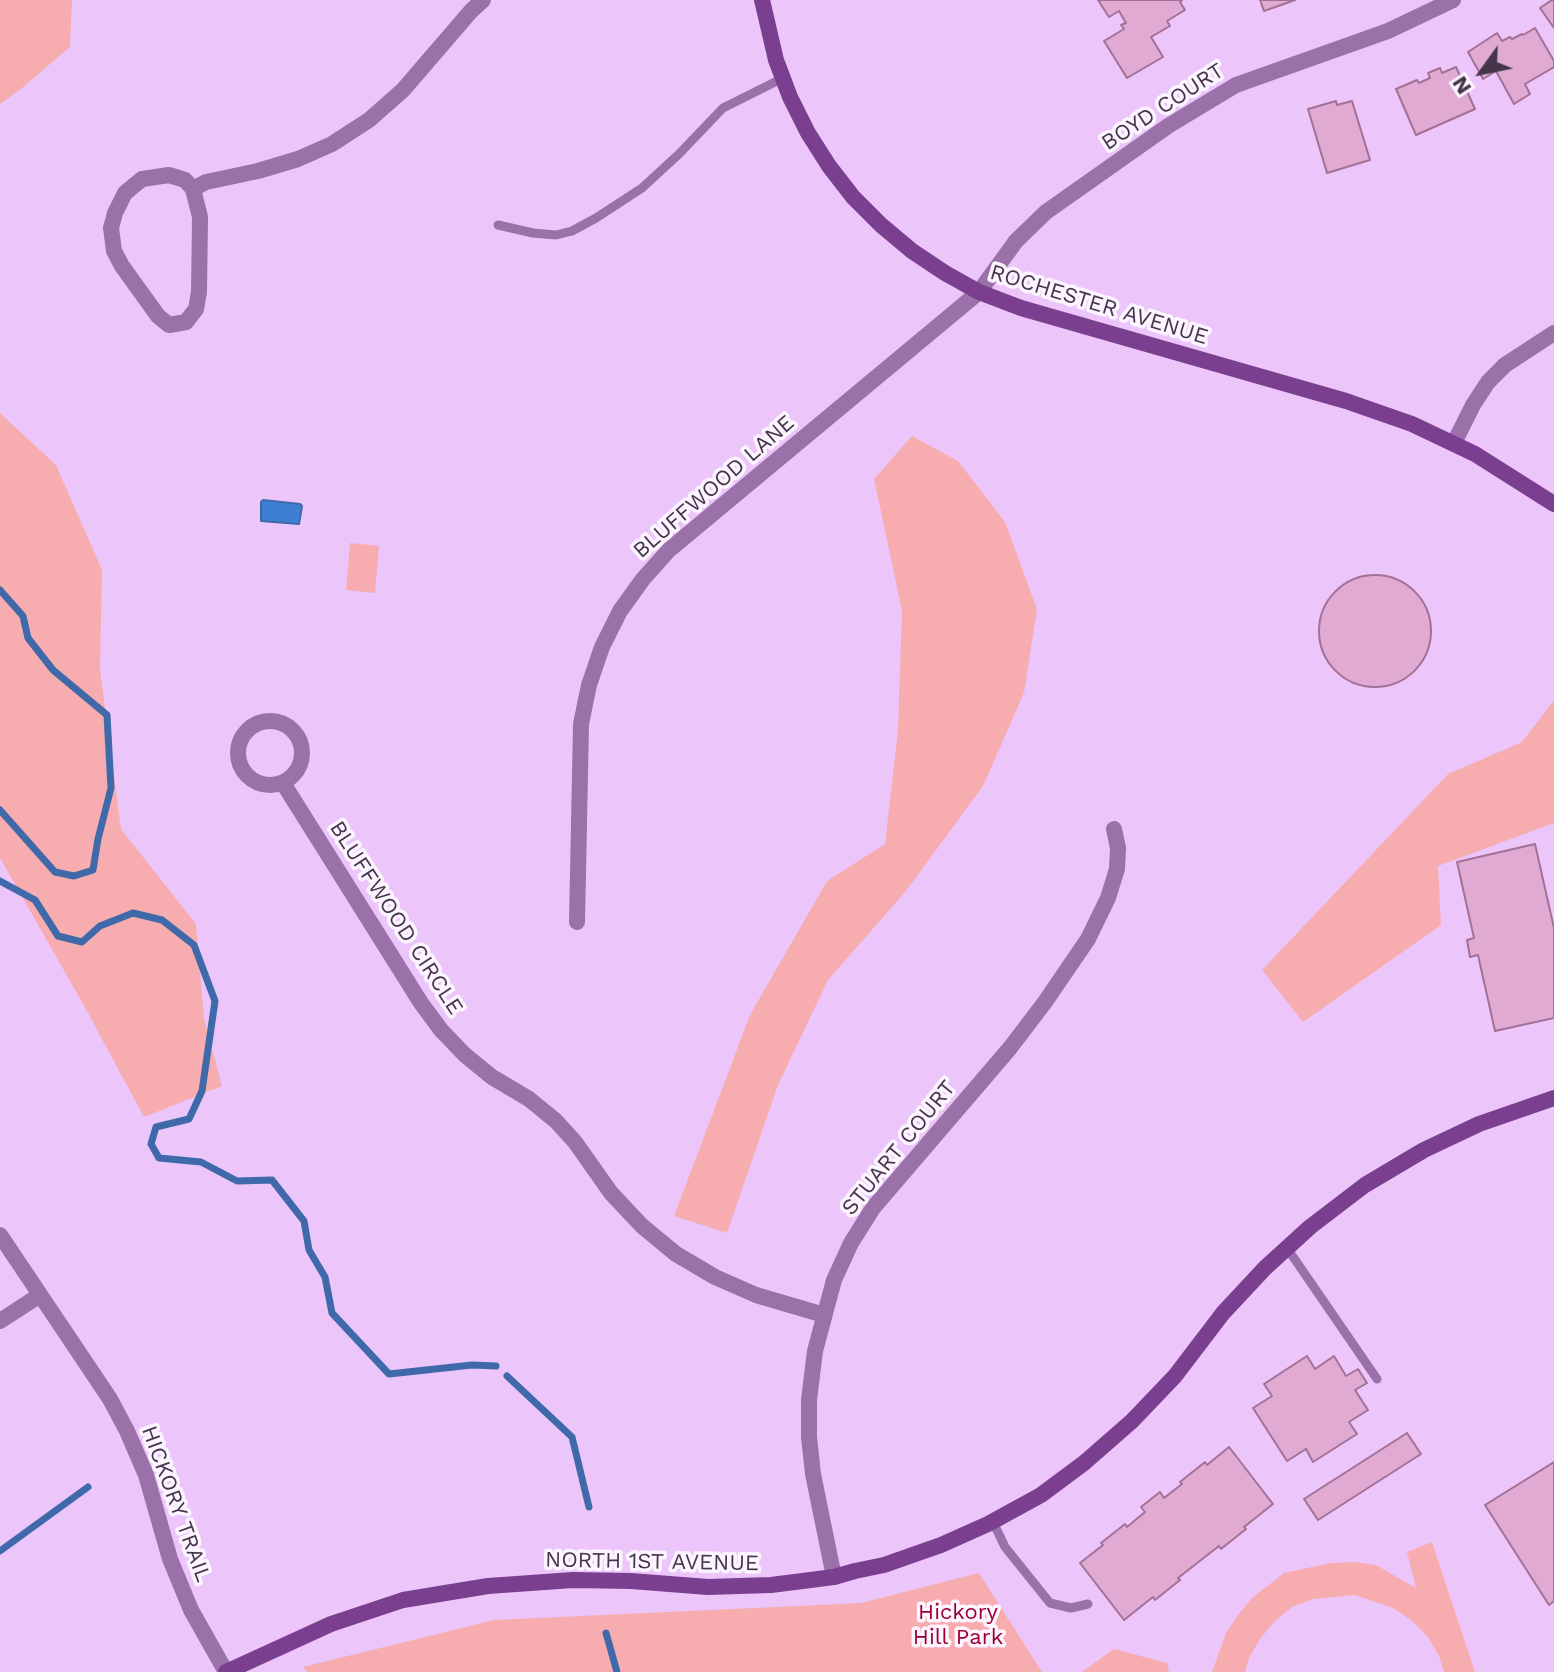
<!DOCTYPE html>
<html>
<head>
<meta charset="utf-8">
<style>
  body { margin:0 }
  #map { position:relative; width:1554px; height:1672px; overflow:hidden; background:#ecc6fb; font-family:"Work Sans",sans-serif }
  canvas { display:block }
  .north { position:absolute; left:1442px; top:32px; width:80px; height:80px; -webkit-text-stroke:6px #fcf4ff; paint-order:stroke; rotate:237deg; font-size:22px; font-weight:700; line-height:32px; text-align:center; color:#44354a }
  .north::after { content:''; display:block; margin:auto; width:28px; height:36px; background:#44354a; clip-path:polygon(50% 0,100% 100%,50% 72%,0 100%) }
</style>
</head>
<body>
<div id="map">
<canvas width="1554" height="1672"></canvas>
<div class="north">N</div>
</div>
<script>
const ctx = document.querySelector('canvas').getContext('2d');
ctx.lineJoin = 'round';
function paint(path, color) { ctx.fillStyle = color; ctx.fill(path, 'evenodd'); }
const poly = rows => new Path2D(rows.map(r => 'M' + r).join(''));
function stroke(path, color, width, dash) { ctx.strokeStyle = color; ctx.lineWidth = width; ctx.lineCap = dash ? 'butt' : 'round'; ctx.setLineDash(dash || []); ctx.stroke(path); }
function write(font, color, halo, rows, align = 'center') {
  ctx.font = font + ' "Work Sans",sans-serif'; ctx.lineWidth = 7; ctx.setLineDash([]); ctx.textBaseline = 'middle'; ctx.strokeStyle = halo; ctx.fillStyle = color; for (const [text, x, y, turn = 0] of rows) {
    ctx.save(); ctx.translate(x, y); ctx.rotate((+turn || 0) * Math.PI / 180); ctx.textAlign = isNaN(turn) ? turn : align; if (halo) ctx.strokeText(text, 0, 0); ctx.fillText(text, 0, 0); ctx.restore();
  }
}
const green = poly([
  [0,0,72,0,70,47,22,88,0,104],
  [0,413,56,465,102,570,100,670,121,829,196,924,204,1019,222,1086,144,1117,82,1002,0,858],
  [912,436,958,461,1005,522,1037,609,1024,693,983,786,906,891,828,980,778,1085,727,1233,674,1216,750,1015,827,881,885,844,898,729,902,611,874,479],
  [350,543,379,546,375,593,346,590],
  [1554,700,1554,823,1438,866,1441,925,1303,1022,1262,970,1448,774,1522,742],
  [1432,1542,1475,1672,1444,1672,1439,1656,1428,1637,1411,1620,1393,1608,1355,1595,1313,1599,1292,1607,1275,1621,1260,1639,1249,1658,1245,1672,1212,1672,1226,1633,1238,1615,1252,1598,1284,1573,1331,1563,1354,1562,1376,1565,1416,1588,1407,1552],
  [979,1573,1042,1672,307,1672,303,1667,494,1620,861,1603],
  [1114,1649,1167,1663,1169,1672,1082,1672]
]);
const water = poly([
  [263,500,300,504,302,506,299,524,261,521,261,502,263,500]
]);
const stream = poly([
  [0,590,23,616,28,638,53,670,107,715,111,788,98,839,93,870,74,876,55,872,0,810],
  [0,881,35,900,58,936,82,942,100,926,133,913,162,920,194,945,215,1001,202,1091,189,1119,156,1127,151,1144,159,1158,201,1162,237,1181,272,1180,304,1221,309,1250,325,1277,332,1313,389,1374,472,1365,496,1366],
  [507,1376,572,1437,589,1507],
  [0,1551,88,1487],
  [606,1633,617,1672]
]);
const building = poly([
  [1098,0,1182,0,1180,2,1185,10,1167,21,1170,26,1151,37,1163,57,1127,78,1104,41,1124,29,1121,25,1126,23,1119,11,1109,17,1098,0],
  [1260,0,1295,0,1264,11,1260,0],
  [1552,0,1554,0,1554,28,1540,8,1552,0],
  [1535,28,1554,61,1554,67,1525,84,1530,94,1514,104,1496,71,1483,79,1468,52,1497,33,1502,41,1510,37,1512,39,1522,34,1523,35,1535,28],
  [1456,67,1475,109,1416,135,1396,89,1417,80,1419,83,1430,78,1428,73,1440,68,1442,73,1456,67],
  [1336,101,1337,105,1352,101,1370,160,1327,173,1308,109,1336,101],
  '1319 631a56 56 0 1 1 112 0a56 56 0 1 1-112 0Z',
  [1535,844,1554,928,1554,1018,1495,1031,1478,955,1470,957,1467,940,1474,938,1457,862,1535,844],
  [1307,1356,1315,1369,1334,1356,1346,1376,1358,1369,1367,1383,1355,1390,1368,1410,1349,1422,1357,1434,1313,1462,1306,1449,1287,1461,1253,1408,1272,1396,1264,1384,1307,1356],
  [1407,1433,1421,1454,1318,1520,1304,1499,1407,1433],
  [1229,1447,1273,1504,1244,1527,1246,1529,1221,1549,1219,1546,1178,1578,1180,1580,1155,1600,1153,1597,1124,1620,1080,1563,1103,1545,1101,1543,1125,1524,1127,1527,1145,1512,1141,1507,1160,1492,1164,1498,1182,1484,1180,1482,1205,1462,1207,1465,1229,1447],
  [1554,1462,1554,1601,1549,1605,1485,1505,1554,1462]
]);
const service = poly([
  [498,225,533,233,556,235,572,231,596,218,642,188,679,154,723,108,783,78],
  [1287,1248,1377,1379],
  [993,1522,1005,1547,1050,1603,1071,1608,1088,1604]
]);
const minor = poly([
  [169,175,185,180,193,189,200,217,199,292,196,309,186,322,169,325,158,316,122,266,114,251,111,228,115,213,125,193,142,179,169,175],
  [193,189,206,182,258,171,298,159,332,144,369,120,403,90,471,11,483,0],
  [1454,443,1473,405,1488,382,1505,365,1554,333],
  '238 753a32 32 0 1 1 64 0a32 32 0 1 1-64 0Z',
  [283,783,421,1003,441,1030,465,1055,492,1077,529,1099,556,1121,575,1142,611,1193,642,1226,676,1254,715,1277,756,1295,824,1315],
  [577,922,581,724,589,685,602,647,620,611,643,579,669,550,979,292,1016,241,1046,212,1168,126,1236,85,1388,31,1453,0],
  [0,1235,110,1399,127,1431,146,1475,170,1559,191,1610,226,1672],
  [0,1321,40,1295],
  [834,1577,813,1474,809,1437,809,1400,815,1351,834,1280,851,1243,873,1208,1010,1048,1045,1002,1088,939,1108,898,1117,869,1118,848,1114,829]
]);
const secondary = poly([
  [762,0,776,60,790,97,808,133,829,166,853,197,881,225,912,251,945,273,979,292,1021,308,1346,401,1412,424,1475,454,1554,504],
  [226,1672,331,1624,403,1600,488,1586,573,1580,631,1581,708,1587,771,1585,834,1577,855,1571,884,1565,941,1545,988,1524,1041,1495,1084,1463,1132,1421,1175,1376,1223,1313,1265,1268,1310,1227,1365,1185,1424,1150,1479,1124,1554,1098]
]);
const streetNames = [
  ["BOYD COURT",1163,107,-33],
  ["ROCHESTER AVENUE",1099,305,17],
  ["BLUFFWOOD LANE",714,487,-41],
  ["BLUFFWOOD CIRCLE",396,918,57],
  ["STUART COURT",899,1148,-51],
  ["HICKORY TRAIL",176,1504,70],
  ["NORTH 1ST AVENUE",652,1562,1]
];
const parkNames = [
  ["Hickory",958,1613],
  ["Hill Park",958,1638]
];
paint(green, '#f7adb0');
paint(water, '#3f7fd3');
stroke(water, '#4069aa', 2);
stroke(stream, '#4069aa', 7);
paint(building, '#e0aad2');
stroke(building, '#a37096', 2);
stroke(service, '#9a72a9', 9);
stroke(minor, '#9a72a9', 16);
stroke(secondary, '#7b3f90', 16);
write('22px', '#44354a', '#fcf4ff', streetNames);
write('22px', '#99002d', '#fcf4ff', parkNames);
</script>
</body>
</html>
